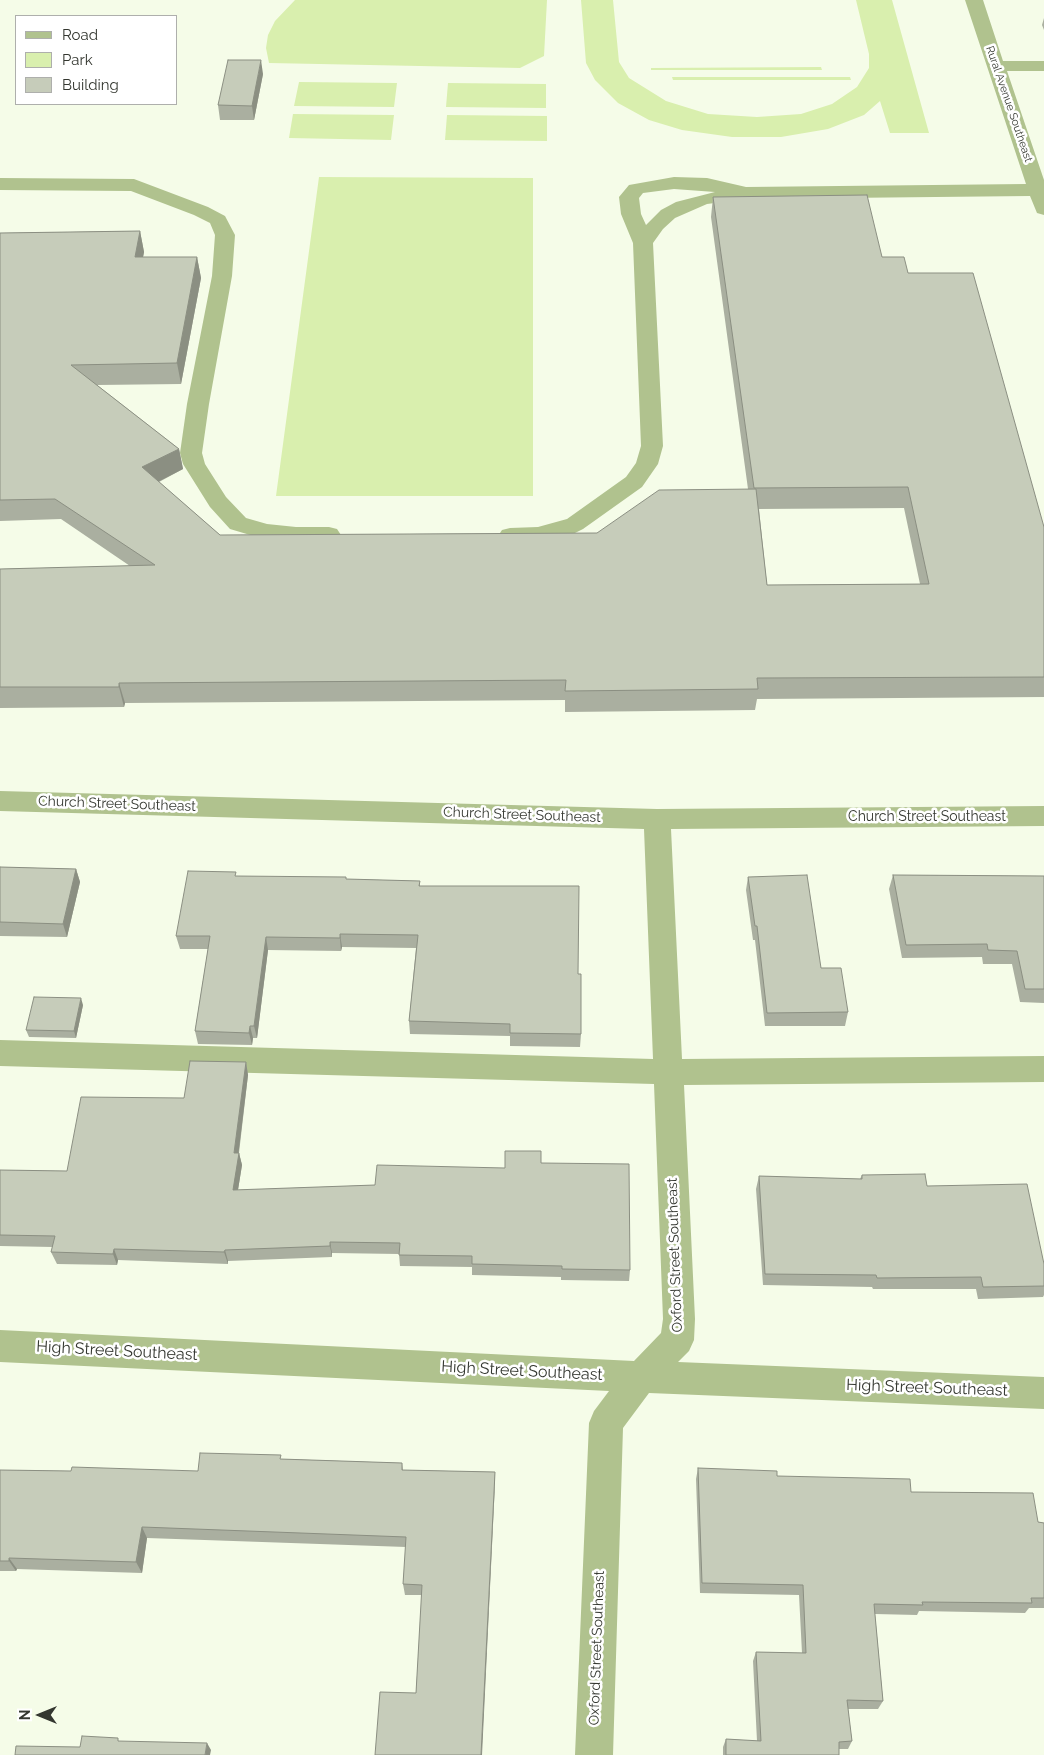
<!DOCTYPE html>
<html>
<head>
<meta charset="utf-8">
<style>
  body { margin:0 }
  #map { position:relative; width:1044px; height:1755px; overflow:hidden; background:#f5fce8; font-family:Raleway,sans-serif }
  canvas { display:block }
  .legend { position:absolute; left:15px; top:15px; width:162px; height:90px; box-sizing:border-box; background:#fff; border:1px solid #aeafac; margin:0; padding:6px 9px; list-style:none; font-size:15px; color:#343730 }
  .legend li { display:flex; align-items:center; gap:10px; height:25px }
  .legend b { width:25px; border:1px solid #aeafac }
  .north { position:absolute; left:15px; top:1690px; width:50px; height:50px; -webkit-text-stroke:4px #fff; paint-order:stroke; rotate:270deg; font-size:14px; font-weight:700; line-height:20px; text-align:center; color:#343730 }
  .north::after { content:''; display:block; margin:auto; width:18px; height:22px; background:#343730; clip-path:polygon(50% 0,100% 100%,50% 72%,0 100%) }
</style>
</head>
<body>
<div id="map">
<canvas width="1044" height="1755"></canvas>
<ul class="legend">
<li><b style="height:6px;background:#b0c28e"></b>Road</li>
<li><b style="height:14px;background:#d9efae"></b>Park</li>
<li><b style="height:14px;background:#c6ccba"></b>Building</li>
</ul>
<div class="north">N</div>
</div>
<script>
const ctx = document.querySelector('canvas').getContext('2d');
ctx.lineJoin = 'round';
function paint(path, color) { ctx.fillStyle = color; ctx.fill(path, 'evenodd'); }
const poly = rows => new Path2D(rows.map(r => 'M' + r).join(''));
function stroke(path, color, width, dash) { ctx.strokeStyle = color; ctx.lineWidth = width; ctx.lineCap = dash ? 'butt' : 'round'; ctx.setLineDash(dash || []); ctx.stroke(path); }
function write(font, color, halo, rows, align = 'center') {
  ctx.font = font + ' Raleway,sans-serif'; ctx.lineWidth = 5; ctx.setLineDash([]); ctx.textBaseline = 'middle'; ctx.strokeStyle = halo; ctx.fillStyle = color; for (const [text, x, y, turn = 0] of rows) {
    ctx.save(); ctx.translate(x, y); ctx.rotate((+turn || 0) * Math.PI / 180); ctx.textAlign = isNaN(turn) ? turn : align; if (halo) ctx.strokeText(text, 0, 0); ctx.fillText(text, 0, 0); ctx.restore();
  }
}
const green = poly([
  [295,0,547,0,544,56,520,68,269,63,266,48,268,35,275,21],
  [581,0,613,0,619,62,629,78,666,101,708,114,757,117,801,114,832,104,857,87,869,68,869,54,856,0,892,0,929,133,890,133,880,101,864,115,828,129,781,137,732,137,682,130,649,120,618,103,595,80,586,63],
  [821,67,822,70,651,70,651,68],
  [672,77,850,77,851,80,673,80],
  [299,82,397,83,394,107,294,106],
  [448,83,546,84,546,108,446,107],
  [293,114,394,115,391,140,289,138],
  [447,115,547,116,547,141,445,140],
  [319,177,533,178,533,496,276,496]
]);
const minor = poly([
  [965,0,983,0,1003,61,1044,61,1044,71,1007,71,1044,180,1044,215,1037,213,1030,196,746,199,707,204,675,218,663,229,653,243,663,446,658,464,642,487,583,529,569,536,538,543,510,544,502,542,498,536,502,530,510,528,538,527,567,519,626,477,636,463,641,446,633,243,621,214,619,197,629,185,674,177,707,178,746,187,1026,184,965,0],
  [674,189,715,192,676,202,661,210,646,225,641,214,639,198,643,193,674,189],
  [0,178,134,179,208,207,225,216,235,235,232,276,209,404,202,453,205,464,226,497,246,518,267,524,296,527,329,527,337,529,341,535,337,541,329,543,296,543,267,540,230,529,210,507,183,464,180,453,187,404,212,276,215,235,210,223,194,215,131,191,0,190,0,178],
  [0,791,657,809,1044,806,1044,826,671,829,682,1059,1044,1056,1044,1082,684,1085,695,1319,694,1340,689,1351,678,1362,1044,1377,1044,1409,649,1393,623,1428,613,1755,575,1755,589,1423,594,1411,609,1391,0,1362,0,1330,634,1361,661,1333,663,1319,654,1084,0,1066,0,1040,653,1059,644,829,0,811,0,791]
]);
const wall = poly([
  [1044,18,1044,30,1042,25],
  [263,74,254,120,220,120,218,105],
  [713,197,882,257,908,273,1044,527,1044,697,757,699,755,710,565,712,565,700,125,703,124,707,0,708,0,569,130,566,61,519,0,521,0,233,140,231,144,252,143,257,197,257,201,278,181,384,97,385,179,449,183,469,159,482,220,535,597,533,748,489,711,217],
  [904,508,920,584,767,585,759,509],
  [0,867,76,869,80,882,67,937,0,936],
  [893,875,1044,876,1044,1003,1020,1002,1012,964,983,964,982,957,902,958,889,889],
  [236,876,420,881,420,886,578,974,581,1034,580,1047,510,1046,510,1036,410,1034,409,1021,416,948,342,947,341,951,268,950,257,1038,253,1038,252,1045,198,1044,195,1031,208,949,180,949,176,936],
  [748,877,821,968,848,1012,845,1026,765,1026,755,940,753,940,746,890],
  [83,1005,76,1038,29,1037,26,1030],
  [246,1062,248,1075,239,1153,242,1165,238,1190,375,1185,505,1168,541,1163,630,1270,629,1281,561,1280,561,1277,472,1275,472,1267,400,1266,399,1254,332,1253,332,1257,228,1261,228,1264,118,1260,117,1265,57,1264,51,1252,53,1247,0,1246,0,1170,67,1171,184,1098],
  [862,1175,927,1186,1044,1264,1044,1295,1043,1297,978,1299,976,1289,873,1289,872,1287,763,1285,756,1189,759,1176,860,1179],
  [282,1459,402,1463,403,1470,495,1472,495,1483,416,1693,422,1595,405,1595,403,1584,406,1547,147,1538,142,1573,17,1569,16,1571,0,1571,0,1470,71,1471,198,1471],
  [698,1468,777,1476,911,1492,1038,1522,1044,1523,1044,1608,1029,1608,1025,1613,919,1611,917,1615,875,1614,883,1701,878,1709,848,1709,852,1741,848,1749,839,1749,839,1755,723,1755,723,1747,726,1739,757,1741,753,1661,756,1652,802,1653,799,1595,700,1593,696,1479]
]);
const shadedWall = poly([
  [261,60,263,74,254,120,252,106],
  [140,231,144,252,139,278,135,257],
  [197,257,201,278,181,384,177,363],
  [179,449,183,469,146,488,142,467],
  [119,683,125,703,124,707,119,687],
  [76,869,80,882,67,937,63,924],
  [340,934,342,947,341,951,340,938],
  [266,937,268,950,257,1038,254,1026],
  [81,998,83,1005,76,1038,74,1031],
  [250,1026,253,1038,252,1045,249,1033],
  [246,1062,248,1075,238,1157,239,1153,242,1165,236,1202,233,1190,234,1153],
  [330,1242,332,1253,332,1257,330,1246],
  [114,1249,118,1260,117,1265,113,1254],
  [225,1250,228,1261,228,1264,224,1252],
  [495,1472,495,1483,482,1755,481,1755],
  [142,1527,147,1538,142,1573,136,1562],
  [9,1558,17,1569,16,1571,9,1561],
  [207,1743,211,1750,210,1755,205,1755]
]);
const building = poly([
  [228,60,261,60,252,106,218,105,228,60],
  [867,195,882,257,904,257,908,273,973,273,1044,527,1044,677,757,678,758,689,565,691,566,680,119,683,119,687,0,687,0,569,155,565,55,499,0,500,0,233,140,231,135,257,197,257,177,363,71,365,179,449,142,467,220,535,597,533,659,490,756,489,767,585,929,584,908,487,754,488,713,197,867,195],
  [0,867,76,869,63,924,0,922,0,867],
  [188,871,236,872,235,876,346,877,346,879,420,881,419,886,579,886,578,974,581,974,581,1034,510,1033,510,1024,409,1021,418,935,340,934,340,938,266,937,254,1026,250,1026,249,1033,195,1031,210,936,176,936,188,871],
  [807,875,821,968,841,968,848,1012,767,1013,757,926,755,926,748,877,807,875],
  [893,875,1044,876,1044,989,1025,989,1017,951,988,950,987,944,906,945,893,875],
  [34,997,81,998,74,1031,26,1030,34,997],
  [190,1061,246,1062,234,1153,239,1153,233,1190,375,1185,377,1165,505,1168,505,1151,541,1151,541,1163,629,1164,630,1270,562,1269,562,1266,472,1264,472,1256,399,1255,400,1243,330,1242,330,1246,225,1250,224,1252,114,1249,113,1254,51,1252,55,1236,0,1235,0,1170,67,1171,81,1097,184,1098,190,1061],
  [925,1174,927,1186,1027,1184,1044,1264,1044,1286,983,1287,981,1277,877,1278,876,1275,765,1274,759,1176,862,1179,862,1175,925,1174],
  [200,1453,281,1455,280,1459,402,1463,402,1470,495,1472,481,1755,375,1755,380,1692,416,1693,422,1585,403,1584,406,1537,142,1527,136,1562,9,1558,9,1561,0,1561,0,1470,71,1471,72,1467,198,1471,200,1453],
  [698,1468,777,1471,777,1476,910,1479,911,1492,1033,1493,1038,1522,1044,1523,1044,1598,1031,1598,1032,1603,922,1602,923,1605,874,1604,883,1701,847,1700,852,1741,839,1742,839,1755,726,1755,726,1739,761,1741,756,1652,806,1653,803,1585,702,1583,698,1468],
  [82,1736,118,1738,118,1741,207,1743,205,1755,15,1755,16,1746,80,1747,82,1736]
]);
const farStreetnames = [
  ["Rural Avenue Southeast",1009,104,71]
];
const streetNames = [
  ["Church Street Southeast",117,804,2],
  ["Church Street Southeast",522,815,2],
  ["Church Street Southeast",927,817],
  ["Oxford Street Southeast",675,1255,-92],
  ["Oxford Street Southeast",597,1648,-88]
];
const nearStreetnames = [
  ["High Street Southeast",117,1351,3],
  ["High Street Southeast",522,1371,3],
  ["High Street Southeast",927,1388,2]
];
paint(green, '#d9efae');
paint(minor, '#b0c28e');
paint(wall, '#aaafa0');
paint(shadedWall, '#8b8f82');
paint(building, '#c6ccba');
stroke(building, '#8b8f82', 1);
write('11px', '#343730', '#fff', farStreetnames);
write('14px', '#343730', '#fff', streetNames);
write('16px', '#343730', '#fff', nearStreetnames);
</script>
</body>
</html>
